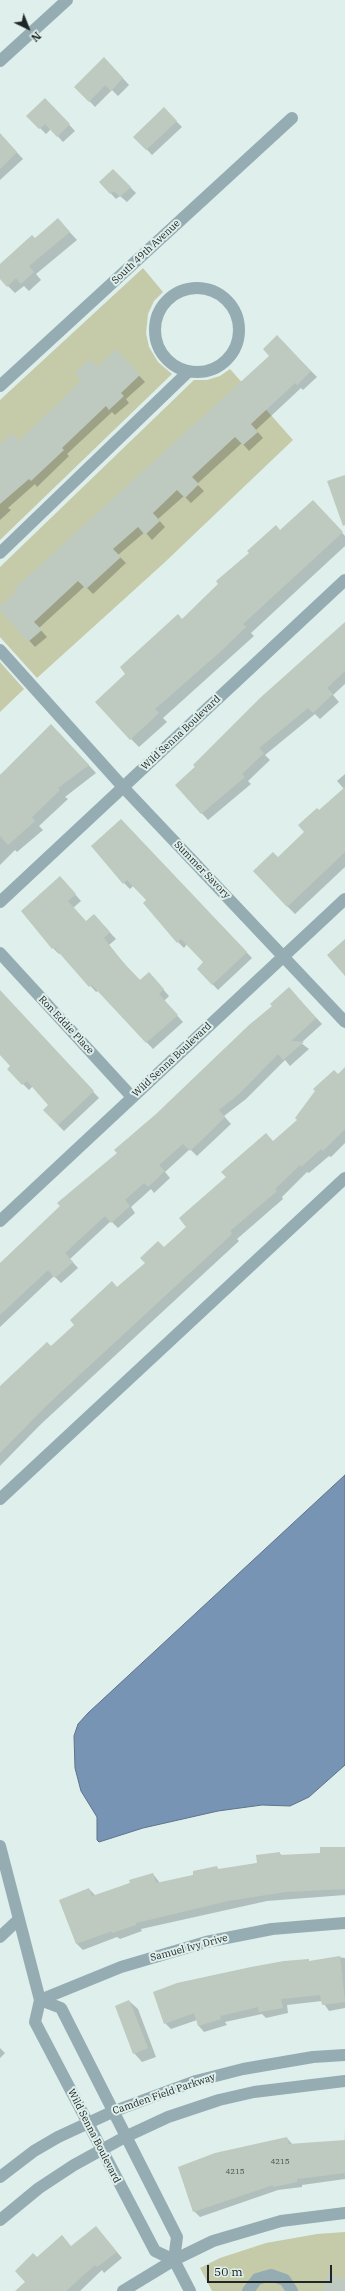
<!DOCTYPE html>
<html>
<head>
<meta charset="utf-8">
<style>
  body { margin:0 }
  #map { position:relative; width:345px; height:2291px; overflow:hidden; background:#deefec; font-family:"IBM Plex Serif",serif }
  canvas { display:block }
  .north { position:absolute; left:8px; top:8px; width:40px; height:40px; -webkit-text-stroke:3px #deefec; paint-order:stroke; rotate:137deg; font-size:11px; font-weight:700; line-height:16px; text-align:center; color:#202625 }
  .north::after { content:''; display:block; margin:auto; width:14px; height:18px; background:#202625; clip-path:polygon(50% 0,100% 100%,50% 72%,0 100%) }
  .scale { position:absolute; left:207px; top:2265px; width:125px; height:18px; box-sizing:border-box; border:2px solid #202625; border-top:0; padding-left:5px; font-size:12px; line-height:14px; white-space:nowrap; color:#202625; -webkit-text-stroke:3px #deefec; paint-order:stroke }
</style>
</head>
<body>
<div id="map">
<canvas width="345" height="2291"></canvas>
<div class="north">N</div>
<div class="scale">50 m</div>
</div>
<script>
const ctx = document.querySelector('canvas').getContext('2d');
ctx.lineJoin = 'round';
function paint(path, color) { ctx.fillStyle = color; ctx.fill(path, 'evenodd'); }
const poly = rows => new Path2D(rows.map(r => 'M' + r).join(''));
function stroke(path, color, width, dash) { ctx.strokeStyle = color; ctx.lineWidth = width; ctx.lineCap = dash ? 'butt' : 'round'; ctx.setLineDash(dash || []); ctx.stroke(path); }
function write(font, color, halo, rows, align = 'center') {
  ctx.font = font + ' "IBM Plex Serif",serif'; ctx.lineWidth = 4; ctx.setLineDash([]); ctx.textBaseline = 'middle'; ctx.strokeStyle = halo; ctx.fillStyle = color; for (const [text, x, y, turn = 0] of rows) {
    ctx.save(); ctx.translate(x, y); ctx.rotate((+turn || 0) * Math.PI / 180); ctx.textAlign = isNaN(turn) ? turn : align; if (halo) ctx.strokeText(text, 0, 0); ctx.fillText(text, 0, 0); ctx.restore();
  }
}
const green = poly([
  [143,268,163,292,154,301,148,314,146,333,149,347,158,362,172,374,0,540,0,400],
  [230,369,293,440,164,563,37,678,0,637,0,567,194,380,207,380,220,376],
  [0,662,24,689,0,712],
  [345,2232,345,2291,212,2291,200,2268,220,2258,266,2243,317,2234]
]);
const water = poly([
  [345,1475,345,1765,309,1797,290,1806,262,1805,218,1811,143,1828,99,1842,97,1840,97,1817,81,1791,75,1768,74,1736,78,1724,88,1713,345,1475]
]);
const shadow = poly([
  [110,64,129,85,118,96,112,90,95,107,76,87],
  [51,105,75,131,63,142,51,129,46,134,28,116],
  [164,109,182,127,152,155,135,137],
  [0,143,10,145,23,159,0,180],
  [113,170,136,193,127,202,120,196,116,199,100,182],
  [65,227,77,240,36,274,41,280,29,291,24,286,15,293,0,278,0,265,35,240],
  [277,337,317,377,303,390,301,388,256,430,263,438,249,451,242,443,197,484,204,491,191,503,184,496,158,519,165,527,152,540,145,532,118,555,126,563,93,594,85,586,39,628,47,637,35,647,0,608,270,356],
  [122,357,145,382,126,399,129,403,115,415,112,412,67,454,69,456,37,487,35,484,8,508,11,510,0,520,0,445,20,442,97,368],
  [321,510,345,536,345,546,251,633,254,636,163,718,167,722,139,747,131,739,182,620,250,553,281,531],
  [345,624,345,684,333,695,339,702,320,719,315,714,265,755,270,760,248,781,251,784,208,820,176,785],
  [59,733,96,773,65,797,68,799,39,826,43,830,17,852,15,850,0,865,0,775],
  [345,774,345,867,295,914,287,906,278,858,305,832,319,811,344,789,337,781],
  [127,827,252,958,218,990,198,969,205,962,187,944,184,948,178,942,147,900,133,886,130,889,124,883],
  [66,884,81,901,73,908,87,923,100,922,116,939,109,945,127,967,141,982,155,980,169,996,164,1001,183,1022,153,1049,98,991,96,992,61,953,59,954,53,948,22,911],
  [0,993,99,1098,64,1131,58,1125,50,1105,33,1086,29,1090,23,1084,12,1066,0,1053],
  [295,995,322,1024,301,1043,309,1049,290,1066,285,1060,246,1099,224,1116,231,1124,197,1156,190,1149,165,1172,170,1178,154,1193,151,1189,131,1207,135,1213,118,1228,111,1221,70,1259,78,1268,61,1283,54,1276,0,1327,0,1264,118,1153],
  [345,1069,345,1143,331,1157,329,1156,309,1173,307,1172,282,1197,283,1199,237,1239,239,1241,40,1425,0,1466,0,1395,117,1288,165,1248,273,1142,298,1120],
  [345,1848,345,1895,267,1901,141,1929,142,1931,120,1939,117,1937,83,1950,77,1944,89,1889,96,1896,153,1874,160,1883,195,1875,216,1867,220,1870,258,1863,279,1853,283,1856,321,1854],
  [338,1957,345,1958,345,2008,329,2011,322,2001,287,2005,288,2013,266,2018,262,2014,225,2022,227,2025,204,2032,198,2025,197,2020,171,2029,165,2023,308,1960,310,1962],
  [129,2001,138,2009,156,2057,142,2062,134,2053],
  [0,2048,5,2053,0,2058],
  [344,2128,345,2179,302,2185,302,2187,278,2190,200,2217,194,2211,287,2138,293,2145,344,2141],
  [102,2234,122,2258,104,2273,102,2270,80,2291,17,2291,27,2282,37,2258,72,2247]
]);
const building = poly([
  [104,57,123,78,111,91,105,85,89,102,74,87],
  [45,98,70,124,57,137,45,124,39,129,26,116],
  [164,107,177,121,146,150,133,137],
  [0,133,17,152,0,169],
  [113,169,131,187,120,197,114,191,110,194,99,182],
  [58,218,70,232,29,266,34,272,21,284,16,278,7,287,0,279,0,264,32,235,35,238],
  [277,335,311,371,297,385,295,383,251,424,258,432,243,445,235,437,192,477,199,484,185,498,177,490,153,513,160,521,145,535,138,527,113,549,121,557,86,589,78,581,34,622,42,630,28,642,0,610,0,606,16,592,14,589,269,356,263,349],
  [116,349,140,375,121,393,124,396,109,410,106,406,62,448,64,450,31,481,29,479,0,504,0,444,12,433,19,441,82,380,75,373,90,359,97,367],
  [345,475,345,525,343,526,327,481],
  [313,500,343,532,243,624,246,627,220,652,155,709,159,713,130,740,95,702,125,674,120,667,178,614,182,619,218,584,216,581,249,553,247,551,276,525,280,530],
  [345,622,345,671,327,688,333,694,313,713,308,708,259,748,264,753,242,774,245,777,201,814,175,785,195,767,193,765,260,698],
  [51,724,89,765,58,788,60,790,32,817,35,821,8,845,0,836,0,775],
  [345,787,345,852,287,907,253,871,273,852,278,857,304,832,298,825,317,808,319,810],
  [121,819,247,952,212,985,197,969,203,962,181,939,177,943,143,903,146,900,127,880,123,884,91,846],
  [60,876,76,894,68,901,86,921,94,914,110,932,104,938,121,960,140,980,149,972,164,989,159,994,178,1015,146,1043,92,985,89,987,54,947,52,949,21,911],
  [345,939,345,976,327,955],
  [289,987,316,1018,291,1041,304,1042,283,1060,278,1054,240,1093,219,1110,225,1117,207,1135,190,1151,183,1144,159,1165,165,1171,148,1187,144,1183,125,1200,130,1206,111,1223,105,1216,65,1253,73,1262,55,1278,48,1270,0,1315,0,1263,60,1206,57,1203,117,1153,114,1150,156,1114,249,1025,272,1006,270,1004],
  [0,990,94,1091,58,1125,43,1110,48,1105,27,1081,22,1085,7,1069,10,1066,0,1055],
  [345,1067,345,1129,323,1151,321,1149,301,1167,300,1165,275,1189,277,1191,230,1231,232,1234,47,1405,0,1453,0,1386,47,1342,51,1346,74,1325,70,1320,112,1281,117,1287,145,1263,140,1258,158,1241,164,1247,186,1227,179,1218,226,1177,221,1172,266,1133,273,1141,297,1120,295,1118,315,1091,313,1089,334,1070,338,1074],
  [320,1847,345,1847,345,1889,285,1892,228,1901,136,1923,136,1925,112,1933,112,1931,76,1944,59,1900,89,1888,92,1896,130,1883,129,1880,153,1873,156,1883,193,1875,193,1871,217,1866,218,1869,257,1863,256,1855,280,1852,280,1855,320,1853],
  [340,1956,345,2002,322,2005,320,1995,281,1999,283,2008,259,2012,258,2007,220,2016,221,2019,198,2026,194,2013,164,2024,153,1992,177,1983,251,1967,284,1961,309,1959,309,1961],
  [129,2000,148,2048,133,2054,115,2006],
  [287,2137,289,2144,345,2140,345,2173,297,2179,297,2182,273,2187,273,2185,193,2212,178,2167,215,2153],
  [96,2226,117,2252,97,2267,95,2265,66,2291,15,2291,25,2282,15,2271,33,2253,37,2257,62,2235,71,2246],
  [328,2273,345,2279,345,2291,322,2291]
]);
const minor = poly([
  [0,61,67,0],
  '155 330a42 42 0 1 1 84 0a42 42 0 1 1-84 0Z',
  [0,386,292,118],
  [0,553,189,371],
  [0,650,123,787,345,1022],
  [0,902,345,580],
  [0,953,132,1097],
  [0,1221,345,899],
  [0,1499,345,1178],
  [0,1846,40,2000,35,2022,155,2251,174,2260],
  [0,1937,18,1920],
  [40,2000,61,2008,177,2237,174,2260,190,2291],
  [40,2000,121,1967,206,1942,272,1929,345,1923],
  [0,2177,34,2151,58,2137,112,2112,152,2097,196,2081,243,2069,313,2057,345,2055],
  [0,2220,39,2188,74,2165,125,2137,168,2117,219,2100,254,2092,345,2081],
  [123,2291,174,2260,213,2241,281,2221,345,2213],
  [248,2291,257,2279,271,2275,285,2280,292,2291]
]);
const numberNames = [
  ["4215",280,2162],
  ["4215",235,2172]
];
const streetNames = [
  ["South 49th Avenue",146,252,-43],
  ["Wild Senna Boulevard",181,733,-43],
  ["Summer Savory",202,870,46],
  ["Ron Eddie Place",66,1025,47],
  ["Wild Senna Boulevard",172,1060,-43],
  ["Samuel Ivy Drive",189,1948,-15],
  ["Camden Field Parkway",164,2094,-19],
  ["Wild Senna Boulevard",94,2136,63]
];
paint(green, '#c5cba8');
paint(water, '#7894b5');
stroke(water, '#5e738a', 1);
paint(shadow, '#0003');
paint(building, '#bec9bf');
stroke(minor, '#96acb3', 12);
write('8px', '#484f4c', null, numberNames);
write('10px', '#202625', '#deefec', streetNames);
</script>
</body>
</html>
